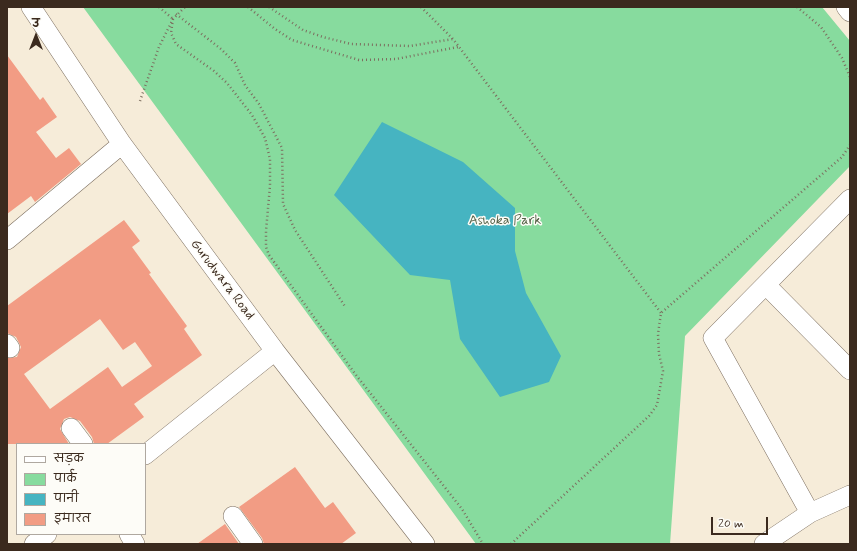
<!DOCTYPE html>
<html>
<head>
<meta charset="utf-8">
<style>
  body { margin:0 }
  #map { position:relative; width:857px; height:551px; overflow:hidden; background:#f6ecd9; font-family:Mynerve,"Playpen Sans Deva",sans-serif }
  canvas { display:block }
  .frame { position:absolute; inset:0; border:8px solid #3b2a1e; pointer-events:none }
  .legend { position:absolute; left:16px; top:443px; width:130px; height:92px; box-sizing:border-box; background:#fdfcf7; border:1px solid #afa8a0; margin:0; padding:5px 7px; list-style:none; font-size:12px; color:#3b2a1e }
  .legend li { display:flex; align-items:center; gap:8px; height:20px }
  .legend b { width:20px; border:1px solid #afa8a0 }
  .north { position:absolute; left:16px; top:16px; width:40px; height:40px; -webkit-text-stroke:3px #fdfcf7; paint-order:stroke; rotate:0deg; font-size:11px; font-weight:700; line-height:16px; text-align:center; color:#3b2a1e }
  .north::after { content:''; display:block; margin:auto; width:14px; height:18px; background:#3b2a1e; clip-path:polygon(50% 0,100% 100%,50% 72%,0 100%) }
  .scale { position:absolute; left:711px; top:517px; width:57px; height:18px; box-sizing:border-box; border:2px solid #3b2a1e; border-top:0; padding-left:5px; font-size:12px; line-height:14px; white-space:nowrap; color:#3b2a1e; -webkit-text-stroke:3px #fdfcf7; paint-order:stroke }
</style>
</head>
<body>
<div id="map">
<canvas width="857" height="551"></canvas>
<div class="frame"></div>
<ul class="legend">
<li><b style="height:5px;background:#fff"></b>सड़क</li>
<li><b style="height:11px;background:#87db9e"></b>पार्क</li>
<li><b style="height:11px;background:#46b4c1"></b>पानी</li>
<li><b style="height:11px;background:#f29c84"></b>इमारत</li>
</ul>
<div class="north">उ</div>
<div class="scale">20 m</div>
</div>
<script>
const ctx = document.querySelector('canvas').getContext('2d');
ctx.lineJoin = 'round';
function paint(path, color) { ctx.fillStyle = color; ctx.fill(path, 'evenodd'); }
const poly = rows => new Path2D(rows.map(r => 'M' + r).join(''));
function stroke(path, color, width, dash) { ctx.strokeStyle = color; ctx.lineWidth = width; ctx.lineCap = dash ? 'butt' : 'round'; ctx.setLineDash(dash || []); ctx.stroke(path); }
function write(font, color, halo, rows, align = 'center') {
  ctx.font = font + ' Mynerve,sans-serif'; ctx.lineWidth = 3; ctx.setLineDash([]); ctx.textBaseline = 'middle'; ctx.strokeStyle = halo; ctx.fillStyle = color; for (const [text, x, y, turn = 0] of rows) {
    ctx.save(); ctx.translate(x, y); ctx.rotate((+turn || 0) * Math.PI / 180); ctx.textAlign = isNaN(turn) ? turn : align; if (halo) ctx.strokeText(text, 0, 0); ctx.fillText(text, 0, 0); ctx.restore();
  }
}
const green = poly([
  [83,7,822,7,850,41,850,166,685,336,670,544,476,544]
]);
const water = poly([
  [382,122,463,162,515,208,515,251,526,293,561,356,549,382,500,397,460,339,450,280,410,275,334,195]
]);
const building = poly([
  [7,55,40,100,43,97,57,117,36,132,56,158,69,148,81,164,35,202,31,196,7,214],
  [124,220,140,241,132,247,151,273,149,274,187,326,184,329,202,355,134,404,144,417,107,444,94,444,92,437,80,421,70,417,64,419,60,429,69,444,7,444,7,358,17,357,21,347,16,337,7,333,7,306],
  [100,319,123,350,135,342,152,366,122,387,108,367,50,409,24,374],
  [295,467,325,508,333,502,356,533,341,544,264,544,262,538,239,507],
  [225,524,239,544,197,544]
]);
const path = poly([
  [159,7,173,19],
  [248,7,275,29,292,40,359,60,396,59,458,47],
  [269,7,303,30,323,37,351,44,410,46,453,39],
  [421,7,453,39,661,313],
  [797,7,821,27,842,58,850,77],
  [176,14,221,49,235,63,245,85,259,104,282,148,283,204,295,230,346,308],
  [173,19,171,33,176,44,214,71,227,83,252,115,265,138,270,159,270,186,266,231,266,247,269,255,356,375,462,509,483,544],
  [140,101,159,47,173,19,185,7],
  [511,544,649,416,657,405,663,371,659,354,658,334,661,313,842,157,850,145]
]);
const minor = poly([
  [31,7,122,144,275,351,425,544],
  [846,7,850,12],
  [7,240,122,144],
  [766,285,850,370],
  [7,344,10,348],
  [71,428,83,444],
  [145,455,275,351],
  [810,513,713,338,850,199],
  [233,516,253,544],
  [129,534,135,544],
  [34,544,47,534],
  [764,544,810,513,850,495]
]);
const parkNames = [
  ["Ashoka Park",505,221]
];
const streetNames = [
  ["Gurudwara Road",222,280,53]
];
paint(green, '#87db9e');
paint(water, '#46b4c1');
paint(building, '#f29c84');
stroke(minor, '#7c6e5f', 20);
stroke(path, '#7c6e5f', 2.5, [1, 3]);
stroke(minor, '#fff', 19);
write('14px', '#525f44', '#fdfcf7', parkNames);
write('14px', '#3b2a1e', '#fdfcf7', streetNames);
</script>
</body>
</html>
